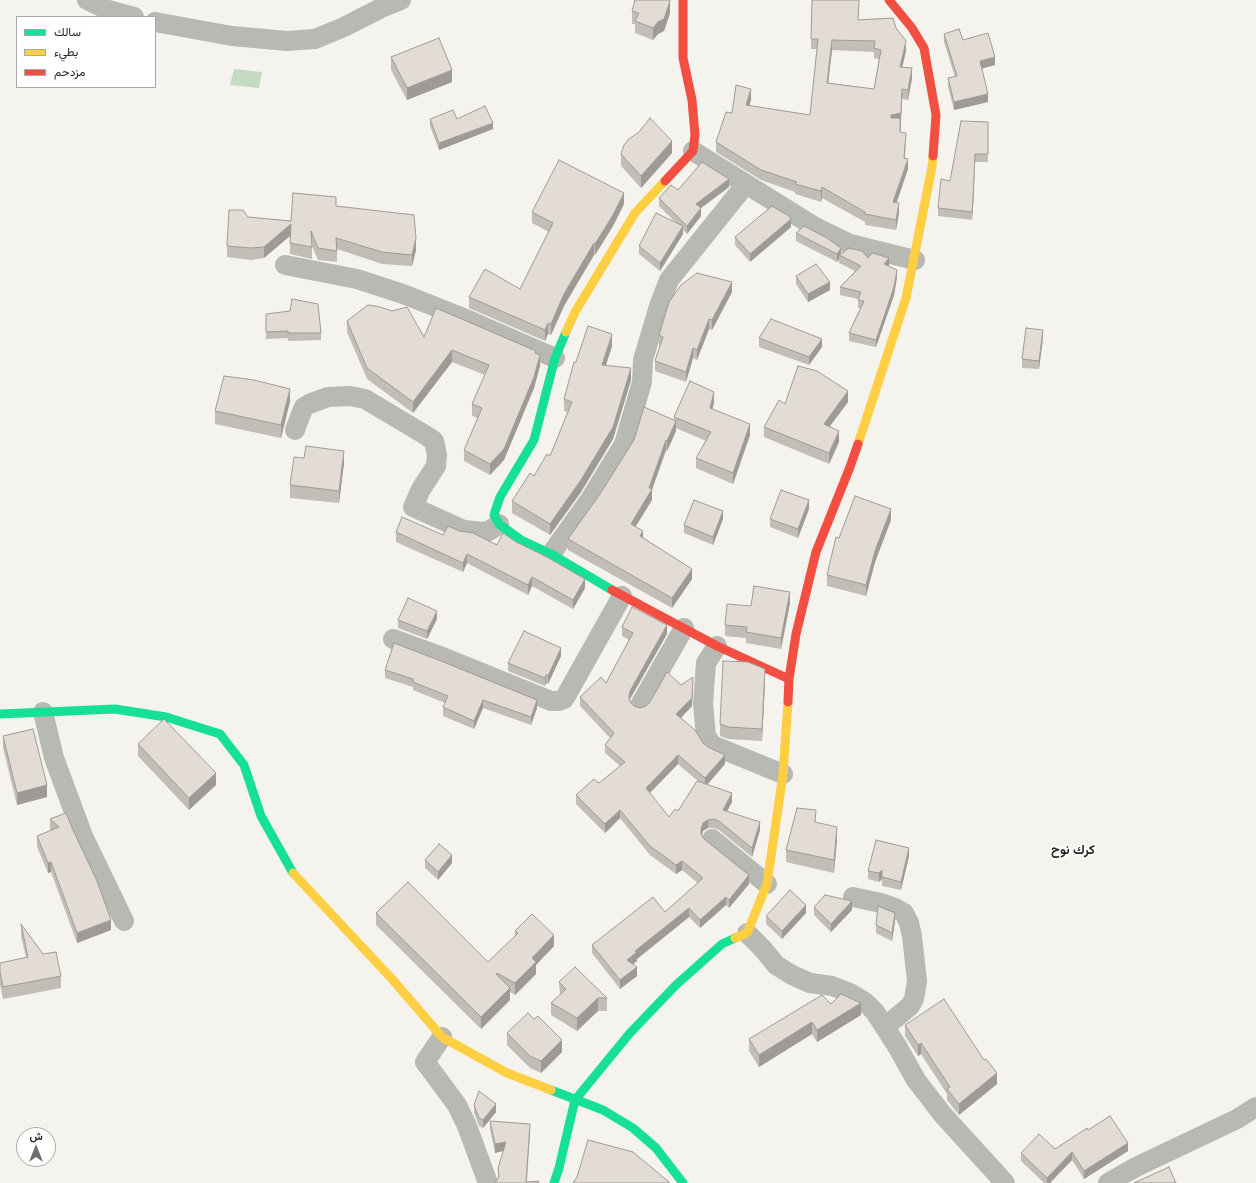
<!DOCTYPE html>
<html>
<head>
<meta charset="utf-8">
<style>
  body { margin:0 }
  #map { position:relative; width:1256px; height:1183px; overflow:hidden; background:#f4f3ee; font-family:"Noto Serif",Vazirmatn,serif }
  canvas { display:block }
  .legend { position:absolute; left:16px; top:16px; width:140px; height:72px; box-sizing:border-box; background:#fff; border:1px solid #a9a8a7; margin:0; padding:5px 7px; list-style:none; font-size:12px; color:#272623 }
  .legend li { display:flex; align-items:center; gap:8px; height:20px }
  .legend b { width:20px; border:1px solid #a9a8a7 }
  .north { position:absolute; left:16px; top:1127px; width:40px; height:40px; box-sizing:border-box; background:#fff; border:1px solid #a9a8a7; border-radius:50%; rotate:0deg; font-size:11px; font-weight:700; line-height:16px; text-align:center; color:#272623 }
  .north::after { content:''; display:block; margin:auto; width:14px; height:18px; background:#6f6e6a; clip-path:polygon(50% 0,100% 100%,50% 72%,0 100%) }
</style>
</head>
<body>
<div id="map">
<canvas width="1256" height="1183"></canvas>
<ul class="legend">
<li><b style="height:5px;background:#16e098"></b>سالك</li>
<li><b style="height:5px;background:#ffcf43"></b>بطيء</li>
<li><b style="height:5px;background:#f24e42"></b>مزدحم</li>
</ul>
<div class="north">ش</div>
</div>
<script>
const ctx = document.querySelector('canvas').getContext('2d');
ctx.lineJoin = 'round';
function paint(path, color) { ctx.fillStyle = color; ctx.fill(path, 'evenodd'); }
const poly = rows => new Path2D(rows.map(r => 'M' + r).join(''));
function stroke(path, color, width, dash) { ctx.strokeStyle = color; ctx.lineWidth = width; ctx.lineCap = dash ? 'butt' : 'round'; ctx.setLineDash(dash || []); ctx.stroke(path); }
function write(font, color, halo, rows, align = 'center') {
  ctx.font = font + ' "Noto Serif",Vazirmatn,serif'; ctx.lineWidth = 3.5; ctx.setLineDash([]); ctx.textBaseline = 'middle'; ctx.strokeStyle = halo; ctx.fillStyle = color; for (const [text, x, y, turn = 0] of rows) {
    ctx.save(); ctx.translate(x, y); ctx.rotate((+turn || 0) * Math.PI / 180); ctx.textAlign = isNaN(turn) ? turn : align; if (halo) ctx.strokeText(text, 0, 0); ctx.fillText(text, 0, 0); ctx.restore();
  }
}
const water = poly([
  [234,69,262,72,259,88,230,85]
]);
const street = poly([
  [87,0,108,10,134,17],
  [155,22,232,36,287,41,315,39,344,27,381,8,401,0],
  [746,184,815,227,850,244,915,260],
  [285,265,357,279,403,294,461,317,555,358],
  [295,430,301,414,304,407,309,404,328,397,350,396,365,399,427,436,434,441,435,445,437,455,436,466,421,489,413,507,464,530,482,532,489,531,499,524],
  [551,554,591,498,624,444,642,382,643,360,659,306,669,280,746,184,693,151],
  [393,639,445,658,551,701,559,701,564,699,567,694,622,596],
  [717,646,706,663,703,704,706,736,712,745,783,774],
  [640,705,684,628],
  [43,712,54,758,83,836,124,921],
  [712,839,767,884],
  [853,897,881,903,895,908,904,913,909,923,912,936,917,981,914,999,910,1006,885,1027],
  [747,933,763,949,776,965,792,975,810,983,832,986,850,993,865,1002,875,1012,897,1046,916,1080,943,1115,1005,1183],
  [442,1037,425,1062,457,1105,467,1126,488,1183],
  [1108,1183,1136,1167,1237,1119,1256,1107]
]);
const fast = poly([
  [566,332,555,358,534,440,500,497,494,515,499,524,521,540,551,554,612,590],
  [0,714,115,709,166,717,220,734,244,765,261,816,293,873],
  [551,1090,603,1110,633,1128,656,1148,683,1183],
  [554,1183,559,1168,575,1100,630,1033,676,985,722,944,735,938]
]);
const slow = poly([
  [566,332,575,312,635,213,665,181],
  [858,444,906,298,932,167,933,156],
  [293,873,392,979,442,1037,507,1073,551,1090],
  [735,938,747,933,767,884,783,774,788,702]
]);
const jam = poly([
  [889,0,912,28,924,48,936,115,933,156],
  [665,181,693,151,695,135,692,100,683,58,683,0],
  [612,590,717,646,789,679],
  [788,702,789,679,796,634,816,552,850,467,858,444]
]);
const wall = poly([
  [859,0,858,20,896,28,906,51,902,67,912,78,908,100,902,99,900,132,906,143,905,158,908,169,897,202,899,213,896,230,865,225,865,222,822,198,821,202,795,194,795,192,761,180,716,152,716,142,732,113,751,100,749,106,810,115,817,49,811,49,811,39],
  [832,50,874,52,874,58,879,59,874,89,828,83],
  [632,11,670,13,664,31,658,34,653,40,635,33,635,24,632,24],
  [944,34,963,40,995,65,981,69,988,102,954,110,948,87,948,78,955,77,944,42],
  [391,57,452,82,407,100,391,70],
  [430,119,457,119,493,129,439,150,430,126],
  [988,122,988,162,975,162,973,207,972,220,938,216,938,208,950,181],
  [672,153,641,188,621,166,621,154],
  [729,187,701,208,701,216,687,234,683,230,683,234,660,271,639,254,639,246,675,222,659,206,659,198,678,190],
  [624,204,613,226,595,255,594,255,564,306,551,335,548,334,545,341,469,308,469,297,520,289,549,232,532,223,532,212],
  [336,206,416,250,412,266,382,264,337,249,337,262,318,260,312,246,312,259,290,254,290,236,264,258,251,260,227,257,227,246,248,217,291,221],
  [791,227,750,262,735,245,735,237],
  [796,233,841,254,868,258,889,265,897,277,894,295,876,347,849,341,849,333,860,308,858,308,858,299,840,295,840,287,855,271,839,263,839,259,837,262,796,241],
  [796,276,830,290,808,302,796,284],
  [732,292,712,330,709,329,697,360,693,358,686,382,655,371,655,361,660,346,659,345,659,335],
  [266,314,321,333,321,340,288,341,288,338,266,339],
  [347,321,424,337,536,354,540,366,534,388,504,460,490,475,464,461,464,450,478,418,472,416,472,404,485,375,452,362,413,413,367,379,347,332],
  [759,338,822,347,809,365,759,347],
  [1043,338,1039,369,1022,368,1022,359],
  [612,346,606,365,631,380,613,439,581,492,550,535,512,513,512,501,534,476,550,456,568,412,564,411,564,399,576,362],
  [290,401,281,438,215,424,215,411],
  [848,402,830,426,839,442,829,464,764,437,764,427,785,404],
  [714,403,712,409,750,435,733,484,696,468,696,458,706,441,676,428,676,431,667,451,666,450,652,489,652,500,635,527,643,537,692,579,672,608,568,550,568,539,674,420,674,417],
  [344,463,339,503,290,498,290,485],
  [809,509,798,538,770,527,770,519],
  [723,519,713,545,684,533,684,525],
  [891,520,875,562,866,596,827,586,827,575,839,538],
  [459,531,497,545,585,588,573,609,532,586,528,595,467,563,463,572,396,542,396,532,443,535],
  [790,603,781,649,746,643,746,638,725,636,725,625,751,606],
  [437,619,427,639,398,628,398,620],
  [622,627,667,634,630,699,630,702,634,706,640,708,646,706,681,685,693,685,692,706,681,718,703,743,725,764,707,785,732,802,727,811,760,830,752,857,719,830,714,828,708,828,703,831,702,835,704,839,749,884,729,908,726,905,700,928,689,917,637,959,637,961,633,964,637,976,620,989,592,953,592,945,665,912,698,883,682,870,676,874,650,855,620,818,605,833,576,804,576,795,599,783,620,766,605,753,605,745,610,738,580,706,580,697,606,683,629,640,622,636],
  [678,764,699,782,678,811,669,817,649,793],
  [561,656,548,684,546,683,545,686,508,671,508,663],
  [385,670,537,708,531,725,483,708,474,729,443,716,443,707,445,703,413,690,413,687,385,678],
  [765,682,762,741,728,739,720,736,720,724],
  [3,736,47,797,17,805,3,748],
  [138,744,216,785,189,810,138,756],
  [66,813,111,930,77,943,51,872,48,873,37,847,37,836,51,831,50,830,50,819],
  [816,822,837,839,834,873,786,862,786,850],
  [909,856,901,890,882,886,882,879,879,882,868,879,868,871],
  [425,860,452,863,438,880,425,868],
  [814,907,852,910,831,932,814,915],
  [376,913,488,962,515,936,515,931,554,946,536,965,536,974,515,995,510,992,510,1000,481,1029,376,925],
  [806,913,782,939,766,924,766,916],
  [895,921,892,941,876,933,876,925],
  [21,924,43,954,61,976,61,988,3,999,0,984,0,963,26,958,21,936],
  [559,982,607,998,607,1011,598,1011,577,1031,551,1015,551,1003,560,995],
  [831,1004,861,1015,817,1042,812,1034,759,1067,749,1051,749,1039],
  [905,1025,997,1084,959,1115,947,1100,947,1094,921,1054,918,1056,905,1036],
  [507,1033,562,1052,541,1073,530,1068,507,1045],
  [474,1105,496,1112,483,1128,479,1126,474,1113],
  [490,1121,530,1132,527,1182,539,1183,495,1183,498,1179,498,1168,503,1151,495,1153,490,1129],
  [1088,1130,1128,1151,1084,1179,1072,1160,1050,1183,1044,1183,1021,1161,1021,1153,1055,1149]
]);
const shadedWall = poly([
  [670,1,670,13,664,31,658,34,653,40,653,28],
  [832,40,832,50,827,93,827,83],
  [906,41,906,51,900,77,900,67],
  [995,57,995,65,980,69,980,61],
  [912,68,912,78,908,100,908,90],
  [452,70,452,82,407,100,407,88],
  [751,89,751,100,746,116,746,105],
  [902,89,902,99,900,142,891,125,891,115],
  [988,94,988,102,954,110,954,102],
  [493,123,493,129,439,150,439,143],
  [672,141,672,153,641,188,641,176],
  [908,159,908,169,893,212,893,202],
  [975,162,973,207,972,220,972,212],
  [729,179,729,187,701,208,701,216,687,234,687,226,696,204],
  [822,187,822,198,821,202,821,191],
  [624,193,624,204,613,226,595,255,595,244],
  [899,203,899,213,896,230,896,220],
  [791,219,791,227,750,262,750,254],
  [291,224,291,235,264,258,264,247],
  [683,226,683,234,660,271,660,263],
  [416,238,416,250,412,266,412,255],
  [594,243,594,255,564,306,551,335,551,324,564,294],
  [841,248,841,256,839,255,839,259,837,262,837,254],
  [889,258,889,265,884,271,884,264],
  [897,270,897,277,894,295,876,347,876,340],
  [732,282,732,292,712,330,712,320],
  [830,282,830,290,808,302,808,294],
  [709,319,709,329,697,360,697,350],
  [548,323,548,334,545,341,545,330],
  [1043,330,1043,338,1039,369,1039,361],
  [612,334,612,346,602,377,602,365],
  [822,339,822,347,809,365,809,357],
  [693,348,693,358,686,382,686,372],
  [452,350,452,362,413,413,413,402],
  [540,355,540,366,534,388,504,460,490,475,490,464],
  [631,368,631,380,613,439,581,492,550,535,550,524],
  [290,389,290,401,281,438,281,425],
  [848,391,848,402,824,434,824,424],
  [714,392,714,403,710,418,710,408],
  [676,421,676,431,667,451,667,441],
  [750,424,750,435,733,484,733,473],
  [839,431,839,442,829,464,829,453],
  [666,440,666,450,652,490,652,489,652,500,631,534,631,524,649,488],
  [344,451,344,463,339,503,339,491],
  [809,500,809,509,798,538,798,529],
  [891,509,891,520,875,562,866,596,866,585,875,551],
  [723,511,723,519,713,545,713,537],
  [643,531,643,541,640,536],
  [467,554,467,563,463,572,463,563],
  [692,569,692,579,672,608,672,598],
  [532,577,532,586,528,595,528,585],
  [585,579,585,588,573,609,573,600],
  [790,592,790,603,781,649,781,638],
  [437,611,437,619,427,639,427,631],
  [667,625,667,634,630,699,629,705,629,697,630,691],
  [561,648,561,656,548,684,548,676],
  [765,669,765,682,762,741,762,729],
  [546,675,546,683,545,686,545,678],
  [693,677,692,706,676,723,676,714],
  [483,700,483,708,474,729,474,721],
  [537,700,537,708,531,725,531,717],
  [678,755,678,764,646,797,646,788],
  [725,755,725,764,705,787,705,778],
  [216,773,216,785,189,810,189,798],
  [47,785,47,797,17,805,17,793],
  [732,793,732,802,723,819,723,810],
  [620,810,620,818,605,833,605,824],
  [708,820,708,828,703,831,701,838,701,829,703,823],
  [760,822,760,830,752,857,752,848],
  [837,827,837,839,834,873,834,860],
  [909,848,909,856,901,890,901,882],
  [452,855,452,863,438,880,438,872],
  [682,861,682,870,676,874,676,865],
  [51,862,51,872,48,873,48,863],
  [882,870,882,879,879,882,879,873],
  [749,875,749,884,729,908,729,900],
  [726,897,726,905,700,928,700,920],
  [852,901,852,910,831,932,831,924],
  [806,905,806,913,782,939,782,931],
  [689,908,689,917,637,959,637,961,627,969,627,960,635,951],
  [895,913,895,921,892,941,892,933],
  [111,920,111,930,77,943,77,933],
  [554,935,554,946,536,965,536,974,515,995,515,983,532,958],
  [637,967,637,976,620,989,620,980],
  [510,988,510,1000,481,1029,481,1017],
  [598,998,598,1011,577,1031,577,1018],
  [861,1003,861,1015,817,1042,817,1030],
  [812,1022,812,1034,759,1067,759,1055],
  [562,1040,562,1052,541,1073,541,1061],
  [921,1043,921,1054,918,1056,918,1045],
  [997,1073,997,1084,959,1115,959,1104],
  [496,1104,496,1112,483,1128,483,1120],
  [530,1124,530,1132,526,1183],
  [506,1142,506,1150,495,1153,495,1144],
  [1128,1143,1128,1151,1084,1179,1084,1171],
  [1072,1152,1072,1160,1050,1183,1047,1183,1047,1178]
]);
const building = poly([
  [635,0,670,0,670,1,664,19,658,22,653,28,635,21,639,13,632,11,635,0],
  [812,0,859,0,858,20,893,18,896,28,906,41,900,67,912,68,908,90,902,89,901,113,891,115,891,118,900,118,900,132,906,133,904,158,908,159,893,202,899,203,896,220,865,214,865,212,822,187,821,191,795,184,797,182,761,170,716,142,726,112,732,113,736,85,751,89,746,105,810,115,818,39,811,39,812,0],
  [832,40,875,41,874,48,881,50,874,89,827,83,832,40],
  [959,29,963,40,988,33,995,57,980,61,988,94,954,102,948,78,957,76,944,34,959,29],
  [439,38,452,70,407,88,391,57,439,38],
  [485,106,493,123,439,143,430,119,453,110,457,119,485,106],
  [650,118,672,141,641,176,621,154,624,145,629,139,639,132,650,118],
  [961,121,988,122,988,154,975,154,973,199,972,212,938,208,941,179,950,181,961,121],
  [559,160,624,193,613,215,595,244,594,243,564,294,551,324,548,323,545,330,469,297,485,269,520,289,553,223,532,212,559,160],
  [702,162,729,179,696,204,701,208,687,226,659,198,671,185,678,190,702,162],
  [293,193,336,197,336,206,414,215,416,238,412,255,382,252,336,238,337,251,318,248,311,231,312,247,290,243,291,224,264,247,251,248,227,246,229,210,243,210,248,217,291,221,293,193],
  [772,206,789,216,791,219,750,254,735,237,772,206],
  [656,213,683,226,660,263,639,246,656,213],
  [804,226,827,238,841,248,837,254,796,233,804,226],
  [849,248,862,251,868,258,872,253,889,258,884,264,897,270,894,287,876,340,849,333,864,301,858,300,861,292,840,287,861,266,839,255,849,248],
  [816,264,830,282,808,294,796,276,816,264],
  [697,273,732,282,712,320,709,319,697,350,693,348,686,372,655,361,663,337,659,335,669,302,681,285,697,273],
  [292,299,318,304,321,333,288,333,288,331,266,332,266,314,290,311,292,299],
  [368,305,380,307,392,311,407,307,424,337,436,308,536,351,535,353,540,355,534,377,504,449,490,464,464,450,482,408,472,404,489,365,452,350,413,402,367,368,347,321,368,305],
  [771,319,822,339,809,357,759,338,771,319],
  [588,326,612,334,602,365,631,368,613,427,581,480,550,524,512,501,530,473,534,476,547,454,550,456,572,402,564,399,574,362,576,362,588,326],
  [1026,328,1043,330,1039,361,1022,359,1026,328],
  [798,366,817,371,848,391,824,424,839,431,829,453,764,427,779,400,785,404,798,366],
  [224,376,254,380,290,389,281,425,215,411,224,376],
  [690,381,714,392,710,408,750,424,733,473,696,458,711,432,674,417,690,381],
  [644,407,676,421,667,441,666,440,649,488,652,489,631,524,643,531,640,536,692,569,672,598,568,539,600,494,634,440,644,407],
  [306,446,344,451,339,491,290,485,294,457,304,458,306,446],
  [781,490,809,500,798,529,770,519,781,490],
  [855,496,891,509,875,551,866,585,827,575,836,537,839,538,855,496],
  [694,500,723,511,713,537,684,525,694,500],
  [402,517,443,535,448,526,459,531,473,533,497,545,503,533,516,542,545,556,585,579,573,600,532,577,528,585,467,554,463,563,396,532,402,517],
  [754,586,790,592,781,638,746,632,747,627,725,625,727,604,751,606,754,586],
  [408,598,437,611,427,631,398,620,408,598],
  [632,607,667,625,630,691,629,697,630,702,634,706,640,708,646,706,650,702,667,672,681,685,693,677,692,698,676,714,695,730,703,743,708,747,725,755,705,778,678,755,646,788,669,817,675,809,678,811,697,781,732,793,723,810,760,822,752,848,719,821,714,819,708,820,703,823,701,829,701,834,704,839,749,875,729,900,726,897,700,920,689,908,635,951,637,952,627,960,637,967,620,980,592,945,653,897,665,912,703,878,682,861,676,865,650,846,620,810,605,824,576,795,594,779,599,783,625,762,605,745,614,733,580,697,601,677,606,683,633,633,622,627,632,607],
  [524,631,561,648,548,676,546,675,545,678,508,663,524,631],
  [394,643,441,661,537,700,531,717,483,700,474,721,443,707,448,696,413,682,413,679,385,670,394,643],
  [723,661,748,662,765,669,762,729,728,727,720,724,723,661],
  [164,719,216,773,189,798,138,744,164,719],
  [33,729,47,785,17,793,3,736,33,729],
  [797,808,816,810,815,822,837,827,834,860,786,850,797,808],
  [66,813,73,830,97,881,111,920,77,933,51,862,48,863,37,836,59,827,50,819,66,813],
  [876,840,909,848,901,882,882,877,882,870,879,873,868,871,876,840],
  [439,844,452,855,438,872,425,860,439,844],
  [408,882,488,962,518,933,515,931,532,914,554,935,532,958,536,962,515,983,497,973,496,974,510,988,481,1017,376,913,408,882],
  [790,890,806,905,782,931,766,916,790,890],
  [825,895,852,901,831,924,814,907,825,895],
  [878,906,895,913,892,933,876,925,878,906],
  [21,924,43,954,56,952,61,976,3,987,0,972,0,963,28,957,21,924],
  [575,967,607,998,598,998,577,1018,551,1003,566,989,559,982,575,967],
  [841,994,861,1003,817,1030,812,1022,759,1055,749,1039,822,995,831,1004,841,994],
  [944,999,984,1060,986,1059,997,1073,959,1104,947,1089,950,1087,921,1043,918,1045,905,1025,944,999],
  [528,1013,534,1019,538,1016,562,1040,541,1061,530,1056,507,1033,528,1013],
  [479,1091,496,1104,483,1120,479,1118,474,1105,479,1091],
  [1110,1116,1128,1143,1084,1171,1072,1152,1047,1178,1021,1153,1039,1134,1055,1149,1087,1128,1088,1130,1110,1116],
  [490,1121,530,1124,526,1182,539,1181,538,1183,495,1183,499,1177,498,1168,506,1142,495,1144,490,1121],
  [588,1140,633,1152,669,1182,668,1183,573,1183,577,1177,588,1140],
  [1169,1167,1176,1183,1134,1183,1169,1167]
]);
const quarterNames = [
  ["كرك نوح",1073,850]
];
paint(water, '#c5dac5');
stroke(street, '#b8b9b3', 20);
stroke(fast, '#16e098', 9);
stroke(slow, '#ffcf43', 9);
stroke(jam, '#f24e42', 9);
paint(wall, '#c2bdb7');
paint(shadedWall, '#9e9a95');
paint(building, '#e2dcd5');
stroke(building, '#9e9a95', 1);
write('bold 13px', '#272623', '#fff', quarterNames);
</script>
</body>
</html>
